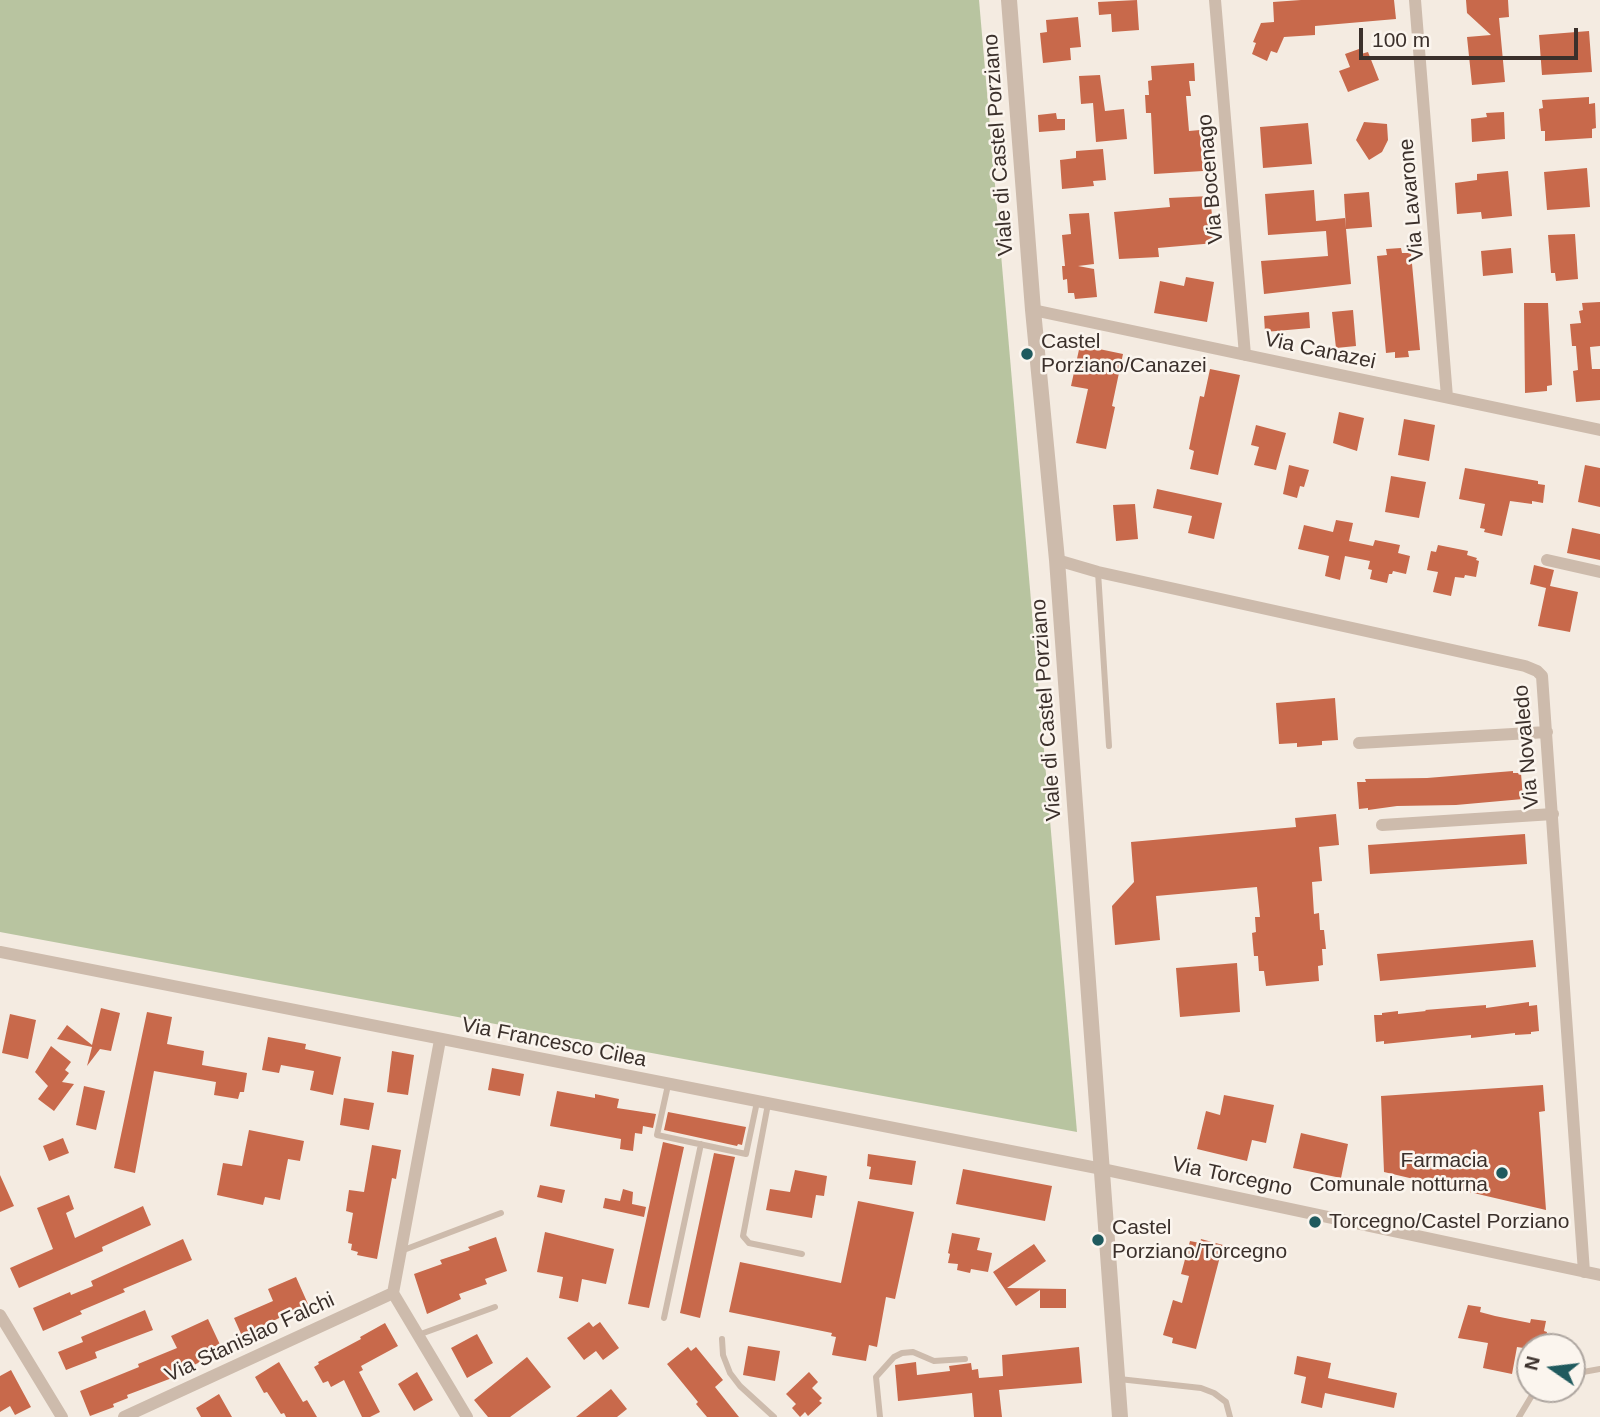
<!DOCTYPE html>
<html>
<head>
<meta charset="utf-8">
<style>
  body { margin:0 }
  #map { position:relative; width:1600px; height:1417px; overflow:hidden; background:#f4ebe1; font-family:Helvetica,sans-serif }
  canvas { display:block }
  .north { position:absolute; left:1516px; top:1333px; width:70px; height:70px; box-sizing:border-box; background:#fbf5ee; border:2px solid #aea6a0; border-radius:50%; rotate:284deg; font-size:19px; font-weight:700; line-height:28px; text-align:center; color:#3b302b }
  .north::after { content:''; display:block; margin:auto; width:24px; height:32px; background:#1f5a5e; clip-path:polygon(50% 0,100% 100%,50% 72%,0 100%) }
  .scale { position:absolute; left:1359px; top:28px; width:219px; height:32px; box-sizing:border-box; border:4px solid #3b302b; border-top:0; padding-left:9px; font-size:21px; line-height:24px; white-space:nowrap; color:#3b302b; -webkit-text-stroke:5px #fbf5ee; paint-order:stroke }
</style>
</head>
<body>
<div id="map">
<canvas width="1600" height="1417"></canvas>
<div class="north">N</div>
<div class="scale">100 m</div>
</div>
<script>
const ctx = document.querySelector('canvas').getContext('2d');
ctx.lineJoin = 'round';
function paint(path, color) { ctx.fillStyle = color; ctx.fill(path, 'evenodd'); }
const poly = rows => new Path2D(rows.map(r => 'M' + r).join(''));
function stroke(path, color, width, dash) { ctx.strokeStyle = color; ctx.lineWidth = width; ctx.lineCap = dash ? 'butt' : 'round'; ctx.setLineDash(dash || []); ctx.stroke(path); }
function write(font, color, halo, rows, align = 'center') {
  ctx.font = font + ' Helvetica,sans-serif'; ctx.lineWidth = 5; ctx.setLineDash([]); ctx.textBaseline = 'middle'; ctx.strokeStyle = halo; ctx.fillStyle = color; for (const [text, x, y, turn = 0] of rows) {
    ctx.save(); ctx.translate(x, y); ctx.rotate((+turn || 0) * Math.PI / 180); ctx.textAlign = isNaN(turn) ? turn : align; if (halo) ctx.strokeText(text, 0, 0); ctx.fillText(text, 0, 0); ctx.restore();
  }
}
const green = poly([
  [0,0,979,0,1077,1132,0,932]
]);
const building = poly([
  [1137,0,1139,30,1112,32,1111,14,1099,15,1098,2],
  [1301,0,1394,0,1396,19,1315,26,1315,35,1284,37,1277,53,1271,51,1267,61,1252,54,1256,43,1253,42,1261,23,1274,22,1273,2],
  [1466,0,1508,0,1509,17,1499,18,1505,82,1472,85,1467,37,1491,35,1467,13],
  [1078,17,1081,47,1070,48,1071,60,1043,63,1040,33,1047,32,1046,20],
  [1589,31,1592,72,1542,75,1539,35],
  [1359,49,1361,54,1368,52,1379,80,1348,92,1339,71,1350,67,1345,54],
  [1194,63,1195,81,1189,81,1191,96,1186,96,1189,131,1200,130,1203,171,1154,174,1151,113,1146,113,1145,95,1149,95,1148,81,1152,80,1151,66],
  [1100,75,1105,111,1124,109,1127,139,1096,142,1093,103,1081,104,1079,76],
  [1589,97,1589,104,1595,103,1596,128,1592,129,1592,138,1545,141,1545,131,1541,131,1539,109,1543,108,1542,100],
  [1504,112,1505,139,1472,142,1471,119,1487,117,1486,113],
  [1056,113,1057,119,1065,119,1065,130,1039,132,1038,115],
  [1364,122,1387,124,1388,140,1382,152,1369,160,1356,140],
  [1308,123,1312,164,1263,168,1260,127],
  [1103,149,1106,180,1093,181,1094,186,1062,189,1060,160,1076,158,1076,151],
  [1587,168,1590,207,1547,210,1544,172],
  [1508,171,1512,216,1482,219,1481,212,1457,214,1455,183,1477,180,1477,174],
  [1314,190,1316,221,1345,218,1351,284,1264,294,1261,261,1328,256,1326,231,1268,235,1265,194],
  [1369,192,1372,227,1346,229,1344,194],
  [1210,196,1215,243,1158,248,1159,257,1119,259,1114,212,1170,207,1169,198],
  [1089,213,1094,264,1078,266,1094,269,1097,297,1075,299,1074,293,1068,293,1067,279,1063,280,1062,266,1065,266,1062,235,1071,234,1069,214],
  [1575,234,1578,279,1556,281,1555,273,1551,273,1548,235],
  [1401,248,1402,253,1411,253,1420,350,1408,351,1409,357,1395,358,1395,352,1386,353,1377,256,1387,255,1386,249],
  [1511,248,1513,273,1483,276,1481,251],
  [1186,277,1214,282,1207,322,1154,313,1160,281,1184,286],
  [1600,302,1600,346,1590,347,1592,369,1600,369,1600,400,1576,402,1573,371,1578,370,1576,346,1572,346,1570,324,1581,323,1579,311,1583,310,1582,303],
  [1524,303,1548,303,1552,385,1547,386,1547,391,1525,393],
  [1353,310,1356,346,1336,348,1332,312],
  [1309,312,1310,328,1265,332,1264,316],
  [1080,345,1123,354,1112,406,1115,407,1106,449,1076,443,1088,389,1071,386],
  [1210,369,1240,375,1218,475,1190,469,1194,451,1189,449,1200,396,1204,397],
  [1339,412,1364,418,1357,451,1333,443],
  [1404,419,1435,425,1429,461,1398,455],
  [1256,425,1286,433,1276,470,1254,465,1259,447,1251,445],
  [1289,465,1309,470,1304,487,1300,486,1297,498,1283,494],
  [1585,465,1600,468,1600,507,1578,502],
  [1465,468,1538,481,1538,484,1545,485,1543,503,1532,501,1532,504,1510,501,1502,536,1484,532,1485,529,1480,528,1485,504,1459,499],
  [1391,476,1426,482,1419,518,1385,512],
  [1157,489,1222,503,1214,539,1188,533,1192,516,1153,508],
  [1135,504,1138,539,1116,541,1113,505],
  [1336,520,1353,523,1349,541,1373,546,1375,540,1400,545,1398,553,1410,556,1406,574,1393,571,1392,574,1389,574,1387,583,1370,579,1372,570,1368,569,1370,561,1345,556,1340,580,1325,576,1329,556,1298,549,1304,525,1333,532],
  [1572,528,1600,534,1600,560,1567,553],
  [1438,545,1468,551,1467,555,1477,558,1476,560,1479,561,1476,577,1465,575,1464,578,1455,577,1451,596,1433,592,1438,572,1427,570,1431,551,1436,552],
  [1534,565,1554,570,1550,586,1578,592,1570,632,1538,626,1546,588,1530,584],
  [1335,698,1338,740,1322,741,1322,745,1297,747,1297,743,1279,744,1276,703],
  [1513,771,1513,773,1521,773,1523,799,1456,805,1397,806,1368,810,1368,808,1359,809,1357,782,1366,782,1365,779,1427,778],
  [1336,814,1339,845,1319,847,1322,881,1312,882,1314,914,1319,913,1320,930,1324,930,1326,949,1322,949,1323,965,1318,966,1319,981,1266,986,1264,971,1259,971,1258,956,1254,956,1252,933,1256,932,1255,917,1260,917,1257,887,1156,896,1160,940,1115,945,1112,906,1134,882,1131,842,1296,827,1295,818],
  [1525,834,1527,864,1370,874,1368,845],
  [1533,940,1536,967,1380,981,1377,954],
  [1237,963,1240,1012,1180,1017,1176,968],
  [1529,1002,1529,1006,1537,1005,1539,1031,1531,1032,1531,1034,1515,1035,1515,1033,1471,1038,1471,1035,1384,1044,1384,1041,1376,1042,1374,1015,1382,1015,1382,1013,1398,1011,1398,1014,1426,1011,1425,1010,1486,1005,1486,1008],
  [101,1008,120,1013,111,1051,100,1049,87,1066,92,1047,57,1039,67,1025,92,1045],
  [147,1012,172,1017,167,1044,204,1051,202,1065,247,1073,244,1092,240,1092,238,1099,214,1095,216,1082,154,1071,135,1173,114,1168],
  [10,1014,36,1020,28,1059,2,1053],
  [268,1037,306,1044,305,1049,341,1057,333,1095,310,1090,314,1071,281,1065,279,1073,262,1070],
  [51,1046,71,1062,65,1070,69,1073,62,1082,74,1084,54,1111,38,1099,48,1086,35,1072],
  [392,1051,414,1055,408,1095,387,1092],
  [492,1068,524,1074,520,1096,488,1090],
  [1543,1085,1545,1111,1539,1112,1546,1210,1384,1172,1381,1096],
  [84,1086,105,1091,96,1130,76,1125],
  [557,1091,595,1098,595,1094,619,1099,617,1108,656,1114,653,1128,643,1126,642,1134,635,1133,633,1151,620,1149,621,1139,550,1126],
  [1224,1095,1274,1105,1266,1143,1252,1140,1247,1161,1197,1149,1206,1111,1220,1115],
  [344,1098,374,1103,369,1130,340,1125],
  [668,1112,746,1127,742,1145,738,1144,737,1146,664,1130],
  [249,1130,304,1141,300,1161,288,1159,280,1200,265,1197,263,1205,217,1195,223,1163,242,1166],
  [1301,1133,1348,1144,1341,1178,1293,1168],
  [63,1138,69,1153,49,1161,43,1146],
  [663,1142,684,1147,649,1308,628,1304],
  [372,1145,401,1150,396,1179,392,1178,377,1259,357,1255,358,1252,351,1250,352,1244,348,1243,353,1213,346,1211,349,1190,364,1192],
  [714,1153,735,1157,700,1318,680,1313],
  [868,1154,916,1161,912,1185,869,1179,871,1167,867,1166],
  [963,1169,1052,1186,1045,1221,956,1204],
  [795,1170,827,1176,824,1196,816,1195,812,1218,766,1210,770,1189,790,1192],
  [0,1175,14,1206,0,1212],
  [540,1185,565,1190,562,1203,537,1197],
  [623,1189,633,1192,632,1204,646,1207,644,1217,603,1208,605,1198,620,1201],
  [69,1195,74,1209,66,1213,75,1238,143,1206,151,1225,102,1247,103,1251,19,1288,10,1268,53,1249,37,1208],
  [858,1201,914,1212,895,1299,886,1297,877,1347,869,1345,866,1361,832,1355,836,1337,831,1336,832,1333,729,1312,740,1262,841,1283],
  [545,1232,614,1249,606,1284,582,1279,578,1302,559,1298,563,1277,537,1272],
  [952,1233,980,1238,977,1250,992,1253,988,1272,971,1269,970,1273,957,1270,958,1264,948,1263,950,1254,948,1253],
  [496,1237,507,1271,485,1279,487,1284,459,1294,461,1299,427,1314,414,1274,442,1264,440,1260,470,1250,468,1247],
  [183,1239,192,1260,123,1289,125,1292,80,1311,82,1314,43,1331,33,1308,70,1292,71,1295,93,1286,91,1281],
  [1201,1239,1223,1245,1196,1349,1172,1343,1173,1338,1163,1335,1173,1300,1182,1303,1189,1276,1181,1274,1190,1241,1200,1243],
  [1034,1244,1046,1261,1007,1288,1066,1289,1066,1308,1040,1308,1040,1290,1016,1306,993,1272],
  [296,1277,308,1304,242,1336,234,1318,273,1301,268,1289],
  [1468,1305,1481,1307,1480,1312,1495,1316,1530,1323,1531,1319,1546,1321,1544,1331,1547,1332,1544,1347,1530,1347,1530,1349,1517,1347,1512,1374,1483,1368,1488,1343,1458,1338],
  [145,1310,153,1330,95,1352,97,1358,66,1370,58,1352,83,1342,81,1337],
  [208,1319,223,1351,171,1376,172,1378,127,1395,128,1398,113,1404,114,1407,90,1416,80,1391,139,1367,138,1364,177,1348,171,1336],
  [589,1322,593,1327,600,1322,619,1348,603,1360,596,1351,584,1360,567,1338],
  [385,1323,398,1346,361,1366,363,1370,359,1372,380,1412,370,1417,362,1417,344,1380,331,1387,328,1381,323,1383,314,1367,319,1364,318,1362,361,1339,360,1337],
  [477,1334,493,1363,467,1378,451,1348],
  [748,1346,780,1351,775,1381,743,1375],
  [688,1347,691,1351,696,1347,723,1380,715,1387,739,1417,707,1417,696,1404,698,1402,667,1364],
  [1079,1347,1082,1383,999,1390,1002,1417,974,1417,972,1393,898,1401,895,1365,916,1362,917,1375,950,1371,949,1366,971,1363,972,1370,978,1369,979,1378,1003,1376,1002,1355],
  [1297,1356,1331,1363,1328,1378,1397,1393,1394,1408,1325,1393,1322,1408,1301,1403,1306,1377,1294,1374],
  [527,1357,551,1387,510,1417,488,1417,474,1400],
  [279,1362,303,1402,307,1400,317,1417,286,1417,284,1413,281,1414,267,1392,264,1393,255,1377],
  [11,1370,31,1407,15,1415,10,1406,0,1412,0,1376],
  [417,1372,433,1400,414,1411,398,1384],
  [809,1372,818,1382,812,1388,822,1398,819,1401,822,1403,808,1416,805,1412,800,1417,792,1408,796,1404,786,1394],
  [611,1389,627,1409,617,1417,576,1417],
  [219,1394,232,1417,201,1417,196,1408]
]);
const service = poly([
  [1098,572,1109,746],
  [668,1085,657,1135,746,1154,757,1102],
  [768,1104,743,1236,749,1243,802,1254],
  [401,1251,501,1213],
  [664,1318,701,1144],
  [418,1335,495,1307],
  [722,1339,723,1355,730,1373,740,1386,774,1417],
  [1572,1374,1600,1369],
  [1119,1379,1201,1388,1214,1393,1226,1402,1230,1417],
  [880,1417,876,1377,894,1357,902,1353,913,1352,934,1361,965,1359],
  [1519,1417,1531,1397,1541,1389]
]);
const minor = poly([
  [1215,0,1245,355],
  [1415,0,1447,397],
  [1033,310,1600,430],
  [1057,560,1098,572,1525,666,1537,671,1542,676,1584,1272],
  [1547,560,1600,572],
  [1359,743,1547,732],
  [1382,825,1553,814],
  [0,952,1102,1169,1600,1275],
  [440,1040,393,1293,467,1417],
  [0,1315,62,1417],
  [124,1417,393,1293]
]);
const tertiary = poly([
  [1009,0,1033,310,1057,560,1120,1417]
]);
const markers = [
  [1027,354,7,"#1f5a5e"],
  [1502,1173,7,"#1f5a5e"],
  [1315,1222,7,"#1f5a5e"],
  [1098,1240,7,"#1f5a5e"]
];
const streetNames = [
  ["Viale di Castel Porziano",999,145,-94],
  ["Via Bocenago",1211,179,-95],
  ["Via Lavarone",1412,200,-95],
  ["Via Canazei",1320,351,12],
  ["Viale di Castel Porziano",1047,710,-94],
  ["Via Novaledo",1527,747,-95],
  ["Via Francesco Cilea",554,1043,11],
  ["Via Torcegno",1232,1177,12],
  ["Via Stanislao Falchi",250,1338,-25]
];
const poiNames = [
  ["Castel",1041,342],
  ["Porziano/Canazei",1041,366],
  ["Farmacia",1488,1161,"right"],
  ["Comunale notturna",1488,1185,"right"],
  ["Torcegno/Castel Porziano",1329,1222],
  ["Castel",1112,1228],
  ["Porziano/Torcegno",1112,1252]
];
paint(green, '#b8c4a0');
paint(building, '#c8694b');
stroke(service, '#cdbbac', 6);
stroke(minor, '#cdbbac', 12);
stroke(tertiary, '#cdbbac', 16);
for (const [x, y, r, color] of markers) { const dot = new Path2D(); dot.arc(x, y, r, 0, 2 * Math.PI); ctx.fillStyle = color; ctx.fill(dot); stroke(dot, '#fbf5ee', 2.5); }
write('21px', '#3b302b', '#fbf5ee', streetNames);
write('21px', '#3b302b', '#fbf5ee', poiNames, 'left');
</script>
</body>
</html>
